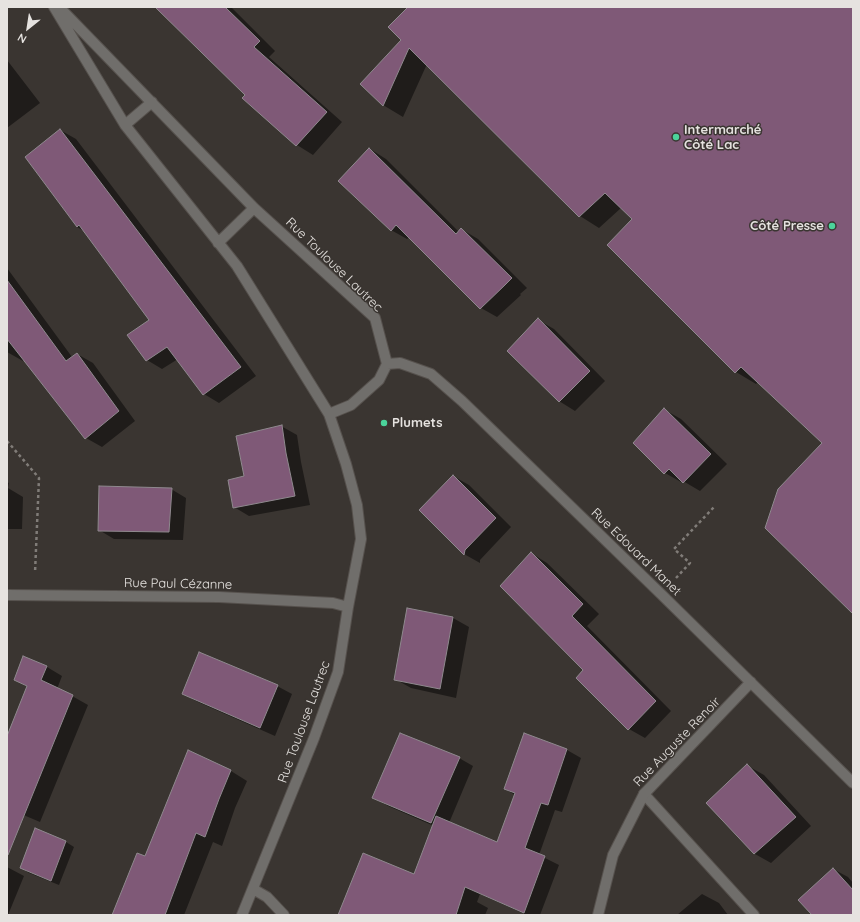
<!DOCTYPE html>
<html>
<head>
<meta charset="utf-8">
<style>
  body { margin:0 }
  #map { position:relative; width:860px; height:922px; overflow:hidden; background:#3a3531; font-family:Quicksand,sans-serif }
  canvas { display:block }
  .frame { position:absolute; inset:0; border:8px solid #e6e3e0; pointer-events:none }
  .north { position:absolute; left:8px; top:8px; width:40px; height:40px; -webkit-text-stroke:3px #3a3531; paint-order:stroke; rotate:210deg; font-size:11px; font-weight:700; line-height:16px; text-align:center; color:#e6e3e0 }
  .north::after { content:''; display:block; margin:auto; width:14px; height:18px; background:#e6e3e0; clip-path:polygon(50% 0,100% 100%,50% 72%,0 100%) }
</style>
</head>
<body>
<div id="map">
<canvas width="860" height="922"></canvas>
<div class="frame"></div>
<div class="north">N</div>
</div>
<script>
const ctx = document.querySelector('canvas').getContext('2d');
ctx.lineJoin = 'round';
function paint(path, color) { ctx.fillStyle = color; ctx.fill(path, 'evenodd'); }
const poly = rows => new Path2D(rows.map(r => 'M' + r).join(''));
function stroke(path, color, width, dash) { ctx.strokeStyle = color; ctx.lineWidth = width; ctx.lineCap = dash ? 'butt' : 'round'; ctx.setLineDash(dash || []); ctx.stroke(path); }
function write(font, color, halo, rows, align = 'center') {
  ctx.font = font + ' Quicksand,sans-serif'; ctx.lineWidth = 3; ctx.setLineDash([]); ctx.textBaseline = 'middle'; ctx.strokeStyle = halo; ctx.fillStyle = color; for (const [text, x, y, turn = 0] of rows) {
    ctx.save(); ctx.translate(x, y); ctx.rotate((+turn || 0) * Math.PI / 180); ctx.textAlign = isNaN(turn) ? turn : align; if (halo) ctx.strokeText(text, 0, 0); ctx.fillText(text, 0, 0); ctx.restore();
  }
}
const shadow = poly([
  [169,7,231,7,275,51,269,57,342,122,313,155,297,145,243,98,246,95],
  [410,7,853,7,853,612,823,443,758,382,756,384,736,372,608,245,633,219,621,208,599,228,580,216,427,64,403,117,383,105,402,40],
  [7,60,40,103,7,128],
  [60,130,76,139,256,376,219,403,204,394,178,359,162,369,147,360,151,320,84,231,77,227],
  [370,149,386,159,459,232,461,229,478,239,527,288,520,294,521,295,497,317,481,308,410,237,407,239,391,230],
  [7,268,72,357,77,354,93,363,135,421,102,447,86,438,24,360,23,361,7,352],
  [538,320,554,329,605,381,575,411,559,401],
  [665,410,681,419,727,464,700,491,683,481,681,482,665,473,634,443],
  [281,426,297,435,301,462,310,505,249,516,234,507,245,477],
  [453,476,469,485,511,527,480,560,480,563,464,554,420,510],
  [7,482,9,483,8,488,23,497,22,529,7,529],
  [171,489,186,498,183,540,114,539,99,530],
  [531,553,547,563,599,614,587,626,671,711,645,738,629,729],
  [453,618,469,627,456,698,411,688,395,679],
  [24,657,47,667,62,676,57,689,72,696,88,705,40,822,7,808,7,738,28,687,15,680],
  [277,686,292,694,275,736,198,702,183,694],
  [524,734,567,750,581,758,562,812,555,810,539,855,559,865,540,915,527,915,480,894,477,902,488,908,485,915,339,915,414,876,434,826,388,806,374,798,459,758,473,766,449,823,498,843,515,795,505,789],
  [189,751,231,771,247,781,235,808,222,846,213,842,184,915,114,915,145,857],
  [748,766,764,775,811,826,771,863,755,854,708,803],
  [36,830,66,842,74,847,59,885,29,873,21,868],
  [7,867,24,876,8,915,7,915],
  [833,869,848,877,853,883,853,915,813,915],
  [702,894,719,903,728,915,677,915]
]);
const building = poly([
  [155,7,225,7,260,41,254,47,327,112,296,146,242,98,245,95,155,7],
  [408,7,853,7,853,614,765,528,778,489,822,443,741,367,735,373,607,245,632,219,605,193,579,217,409,48,383,106,360,84,401,40,388,27,408,7],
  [60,129,241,367,203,395,167,347,146,361,127,335,149,320,79,225,77,227,25,157,60,129],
  [369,148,456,234,461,228,512,278,505,285,480,309,396,225,391,231,338,181,369,148],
  [7,280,66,361,77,353,119,411,85,439,7,339,7,280],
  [538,318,590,371,559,402,507,351,538,318],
  [664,408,711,454,683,483,669,469,664,474,633,443,664,408],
  [282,425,286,453,295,496,233,508,228,480,244,476,236,436,282,425],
  [453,475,496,518,465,550,464,555,419,510,453,475],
  [99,486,172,488,169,532,98,531,99,486],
  [531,552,583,604,572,616,656,701,628,730,576,678,583,670,500,586,531,552],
  [407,608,453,617,440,689,394,680,407,608],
  [199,652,278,685,260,728,182,694,199,652],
  [23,656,47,666,41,680,73,695,8,855,7,855,7,736,27,686,14,680,23,656],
  [400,733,460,757,431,823,372,798,400,733],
  [524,733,567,749,548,805,541,803,525,848,545,856,524,913,465,887,456,915,338,915,363,853,414,874,436,816,497,842,515,793,504,789,524,733],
  [188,750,231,770,219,799,205,837,196,833,165,915,112,915,137,853,145,856,188,750],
  [747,764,796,817,754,854,706,803,747,764],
  [35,828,66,841,51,881,20,868,35,828],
  [833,868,853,890,853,915,812,915,798,900,833,868]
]);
const path = poly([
  [7,441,39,478,35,573],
  [676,578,690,563,674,549,715,506]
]);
const lane = poly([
  [644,794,754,915]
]);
const street = poly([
  [54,7,125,125,237,266,329,414,346,464,357,505,361,539,348,607,338,672,314,738,242,915],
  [59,7,254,208,375,318,387,364,379,380,351,405,329,414],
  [125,125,152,102],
  [218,243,254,208],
  [387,364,400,363,431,374,462,401,661,594,853,783],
  [7,595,219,597,333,603,348,607],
  [253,889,267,897,284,915],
  [598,915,613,855,644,794,751,682]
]);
const markers = [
  [676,137,4,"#4bd49b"],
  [832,226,4,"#4bd49b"],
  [384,423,4,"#4bd49b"]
];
const poiNames = [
  ["Intermarché",684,130],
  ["Côté Lac",684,145],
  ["Côté Presse",824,226,"right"],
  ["Plumets",392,423]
];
const streetNames = [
  ["Rue Toulouse Lautrec",334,265,44],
  ["Rue Edouard Manet",636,552,44],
  ["Rue Paul Cézanne",178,584,1],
  ["Rue Toulouse Lautrec",304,722,-70],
  ["Rue Auguste Renoir",677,742,-46]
];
paint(shadow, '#0007');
paint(building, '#7f5977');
stroke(building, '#8f898e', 1);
stroke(lane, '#56514d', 12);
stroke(street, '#56514d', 12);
stroke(path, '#807c78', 2.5, [3, 3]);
stroke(lane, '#706e6b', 10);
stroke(street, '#706e6b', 10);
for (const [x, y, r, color] of markers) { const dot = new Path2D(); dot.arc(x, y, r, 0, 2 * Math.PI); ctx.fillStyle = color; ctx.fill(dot); stroke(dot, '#3a3531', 1.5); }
write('bold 13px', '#e6e3e0', '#3a3531', poiNames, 'left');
write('13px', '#e6e3e0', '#3a3531', streetNames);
</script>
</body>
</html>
